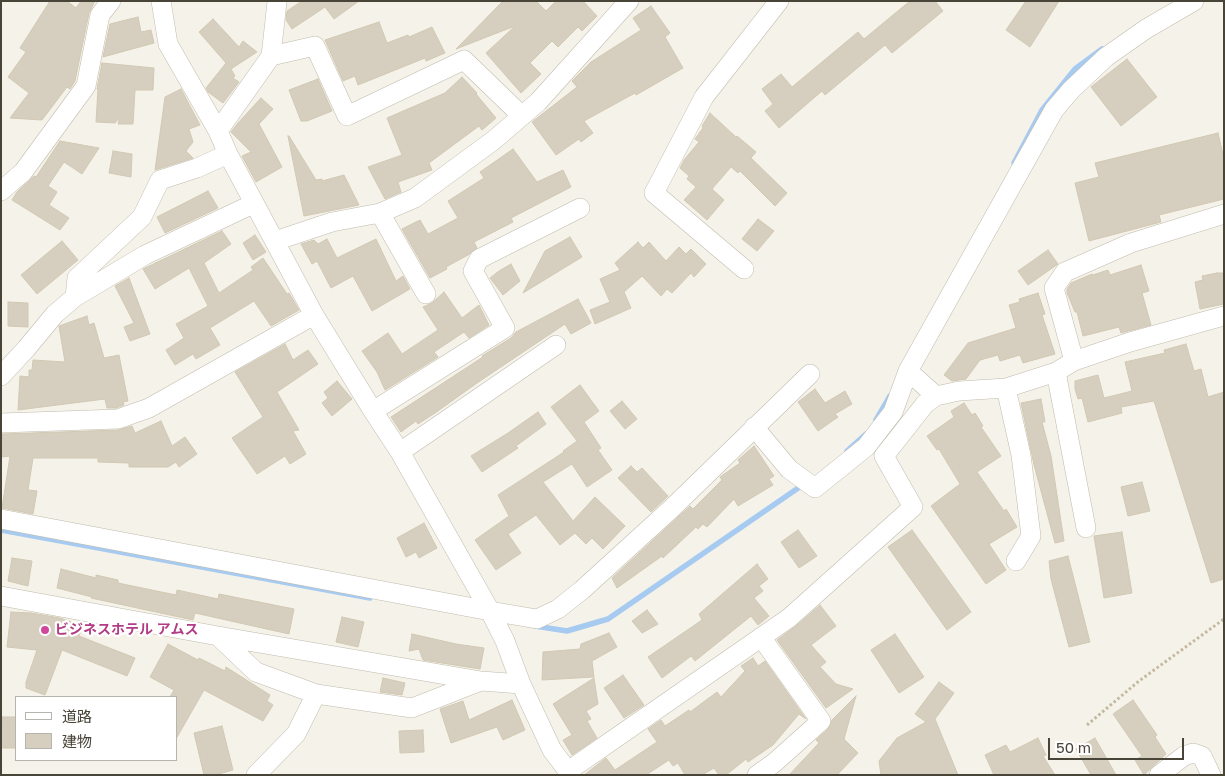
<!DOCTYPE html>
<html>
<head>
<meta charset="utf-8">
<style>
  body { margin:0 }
  #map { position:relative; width:1225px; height:776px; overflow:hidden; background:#f5f2ea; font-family:"Golos Text","Noto Sans JP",sans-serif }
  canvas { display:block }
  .frame { position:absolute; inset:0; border:2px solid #484438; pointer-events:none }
  .legend { position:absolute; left:15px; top:696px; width:162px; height:65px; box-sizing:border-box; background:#fff; border:1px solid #b6b4af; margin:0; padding:6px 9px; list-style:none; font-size:15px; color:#484438 }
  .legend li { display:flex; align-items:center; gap:10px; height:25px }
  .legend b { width:25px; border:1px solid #b6b4af }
  .scale { position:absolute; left:1048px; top:738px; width:136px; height:22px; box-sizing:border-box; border:2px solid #484438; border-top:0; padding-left:6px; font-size:15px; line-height:18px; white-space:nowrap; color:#484438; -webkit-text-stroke:4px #fff; paint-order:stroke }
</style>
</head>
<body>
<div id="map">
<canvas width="1225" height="776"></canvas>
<div class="frame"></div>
<ul class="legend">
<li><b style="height:6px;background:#fff"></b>道路</li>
<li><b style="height:14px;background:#d6cfbf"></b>建物</li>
</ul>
<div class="scale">50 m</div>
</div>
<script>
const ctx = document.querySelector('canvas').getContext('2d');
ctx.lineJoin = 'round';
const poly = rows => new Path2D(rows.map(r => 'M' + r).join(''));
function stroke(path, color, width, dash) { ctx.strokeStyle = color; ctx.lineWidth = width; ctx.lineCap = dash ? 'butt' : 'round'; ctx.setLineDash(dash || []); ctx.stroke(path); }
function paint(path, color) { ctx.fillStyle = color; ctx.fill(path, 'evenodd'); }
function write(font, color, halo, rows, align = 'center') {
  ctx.font = font + ' "Golos Text","Noto Sans JP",sans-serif'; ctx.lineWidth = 4.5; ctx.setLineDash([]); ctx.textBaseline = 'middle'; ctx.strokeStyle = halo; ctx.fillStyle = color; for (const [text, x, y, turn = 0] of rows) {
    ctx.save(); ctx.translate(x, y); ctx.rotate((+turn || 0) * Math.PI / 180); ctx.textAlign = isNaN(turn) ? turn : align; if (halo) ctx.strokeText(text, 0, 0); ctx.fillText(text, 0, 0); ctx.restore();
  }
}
const stream = poly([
  [1014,163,1042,110,1075,69,1102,49],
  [876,420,890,396],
  [847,451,866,434],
  [1,530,370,598],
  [535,626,567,631,608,619,804,484]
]);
const building = poly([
  [50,1,67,1,76,8,81,1,95,1,89,13,75,81,70,89,67,87,42,120,10,118,29,93,8,77,26,52,20,48,50,1],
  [302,1,359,1,334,19,325,7,292,29,286,20,287,11,302,1],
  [503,1,536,1,546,11,556,1,583,1,597,16,582,31,578,27,558,47,552,41,530,63,541,74,521,93,486,53,515,26,456,49,503,1],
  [910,1,935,1,943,11,892,53,885,45,825,95,822,91,779,128,765,111,773,104,762,89,781,74,792,87,858,32,864,39,910,1],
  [1026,1,1059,1,1030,47,1006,30,1026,1],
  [651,6,670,33,665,37,683,68,636,95,635,93,584,121,593,133,581,142,579,139,556,155,532,122,577,87,572,81,591,62,641,30,633,18,651,6],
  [138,17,141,32,151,30,154,43,103,57,110,24,138,17],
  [213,19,239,47,243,41,257,52,231,69,235,76,233,78,239,82,223,103,208,92,206,88,226,63,199,32,213,19],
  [379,22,387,43,408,35,409,37,432,27,445,53,426,61,425,58,358,85,355,76,343,81,325,40,379,22],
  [1127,59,1157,97,1121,126,1091,87,1127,59],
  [102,63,154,68,153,90,135,90,133,124,118,124,120,117,115,123,96,122,98,89,97,89,102,63],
  [462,77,477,93,476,94,496,118,482,130,479,126,429,163,432,170,398,182,401,192,385,199,368,167,402,155,387,118,445,93,462,77],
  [318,79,332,111,307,121,301,121,289,90,318,79],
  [181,89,200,125,189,129,193,142,186,151,193,158,155,170,165,97,181,89],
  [261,98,273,109,259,124,282,167,256,182,242,156,251,152,231,132,238,123,261,98],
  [710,113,736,137,737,136,756,152,751,158,787,193,775,206,740,171,738,173,731,167,712,189,724,200,707,220,684,200,696,187,687,179,689,176,680,168,684,160,699,142,695,139,703,128,702,126,710,113],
  [1218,133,1224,159,1224,199,1159,215,1161,222,1089,241,1075,183,1099,177,1095,163,1218,133],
  [288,136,289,136,316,180,322,179,322,181,344,175,359,205,304,216,288,136],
  [60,141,99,148,82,174,64,162,48,186,57,192,49,205,69,218,60,230,12,200,17,192,34,176,36,177,60,141],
  [513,149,537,182,563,170,571,187,511,218,513,222,474,242,477,248,468,255,446,267,447,269,430,278,402,229,420,220,428,234,458,218,448,201,484,178,480,172,513,149],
  [113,151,132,154,131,177,109,173,113,151],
  [208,191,218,208,165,233,157,217,208,191],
  [758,219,774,231,757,251,742,239,758,219],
  [222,231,231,244,204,263,219,293,253,270,251,267,263,258,287,294,289,293,299,310,271,326,254,301,210,328,220,345,196,359,193,354,175,365,166,350,184,338,176,324,208,306,189,268,155,289,143,269,222,231],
  [255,235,266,252,253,260,243,243,255,235],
  [570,237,582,257,523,293,545,251,570,237],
  [327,239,337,258,376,239,396,281,403,276,410,289,372,311,353,276,331,288,317,261,312,264,301,244,314,240,318,244,327,239],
  [62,241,78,260,37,294,21,275,62,241],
  [638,242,643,248,649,242,666,261,679,247,686,254,691,249,706,264,694,277,691,273,672,293,667,289,661,296,642,276,624,292,631,308,595,324,590,310,610,302,600,279,620,270,615,263,638,242],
  [1048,250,1058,264,1028,285,1018,271,1048,250],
  [511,264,520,281,503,295,490,278,499,271,511,264],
  [1141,265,1149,291,1142,293,1151,325,1121,333,1119,327,1083,336,1077,312,1075,312,1067,293,1067,289,1071,283,1092,274,1093,275,1108,270,1110,275,1141,265],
  [1217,273,1224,273,1224,304,1200,309,1195,282,1203,280,1202,276,1217,273],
  [129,278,150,334,130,341,124,327,134,323,115,286,129,278],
  [444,292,462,318,479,305,489,325,469,338,464,332,434,352,438,357,385,390,377,372,362,351,388,333,402,354,438,330,423,307,432,303,444,292],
  [1038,293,1045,314,1042,315,1055,354,1023,363,1020,355,1000,361,998,355,980,360,966,379,952,381,944,375,968,343,1016,328,1009,305,1020,302,1019,299,1038,293],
  [578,299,591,323,571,334,565,324,477,383,435,413,418,424,416,421,401,432,391,417,483,357,482,356,511,338,516,332,578,299],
  [8,302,28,303,28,327,8,326,8,302],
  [87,316,89,325,94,323,104,358,119,355,128,401,123,402,124,405,116,408,107,408,105,399,18,410,20,376,29,377,29,370,32,370,33,360,65,362,59,326,87,316],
  [285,344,293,360,308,350,318,364,277,392,299,430,293,431,306,454,290,464,285,456,257,474,232,438,263,417,235,372,285,344],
  [1186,344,1194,371,1201,369,1208,397,1224,392,1224,579,1211,583,1154,401,1121,407,1122,413,1088,422,1082,398,1078,399,1075,389,1075,381,1098,375,1104,398,1132,391,1125,362,1165,353,1164,350,1186,344],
  [337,381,352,399,332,416,322,403,328,398,324,392,337,381],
  [580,385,599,411,584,422,601,448,598,450,612,470,587,487,572,464,543,482,573,521,595,497,625,526,603,549,592,538,586,544,575,533,560,545,536,515,508,534,521,553,496,570,475,540,509,516,498,495,564,452,563,451,577,441,551,407,580,385],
  [815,389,825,403,845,391,852,404,835,414,838,417,818,431,798,402,815,389],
  [1041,399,1045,422,1042,422,1051,456,1064,541,1055,543,1034,465,1021,403,1041,399],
  [622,401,637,419,625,429,610,411,622,401],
  [964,403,972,415,975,413,983,426,981,427,1001,456,977,472,1004,511,1006,509,1017,527,989,544,1006,570,986,584,931,506,960,484,939,449,937,450,927,436,954,417,951,411,964,403],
  [538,412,546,424,516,446,518,448,482,472,471,456,508,433,538,412],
  [161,421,172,446,185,437,197,454,179,467,176,462,168,467,129,467,129,463,98,462,98,458,33,458,28,490,37,491,33,514,2,508,10,456,1,457,2,434,118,430,132,426,135,433,161,421],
  [754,446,774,476,769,479,773,485,738,506,734,499,707,527,703,524,698,529,696,527,663,558,662,556,617,588,612,578,690,506,693,509,722,480,720,477,740,463,738,460,754,446],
  [631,466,637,472,642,468,668,496,651,512,618,478,631,466],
  [1142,482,1150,511,1128,516,1121,487,1142,482],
  [424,523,437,548,419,558,416,552,406,557,397,538,424,523],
  [798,530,817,556,799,568,781,542,798,530],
  [912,530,971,612,947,630,888,547,912,530],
  [1122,532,1132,593,1104,598,1094,536,1122,532],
  [1068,556,1090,642,1069,647,1051,579,1049,561,1068,556],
  [12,558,32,561,28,586,8,581,12,558],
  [757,564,768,579,759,586,763,591,754,598,769,616,758,625,751,616,695,661,691,656,662,678,648,657,702,620,699,614,757,564],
  [61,569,96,578,96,575,118,580,118,583,176,595,177,590,218,599,219,594,294,609,289,634,195,613,193,620,91,598,92,597,57,588,61,569],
  [820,605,836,626,811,645,826,662,820,667,836,684,853,689,826,708,777,640,796,626,820,605],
  [647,610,658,624,642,633,632,621,647,610],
  [11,612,31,613,60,618,83,626,79,636,135,658,127,676,62,650,45,695,26,688,26,682,37,650,7,647,11,612],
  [342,617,364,622,358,647,336,642,342,617],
  [609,633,617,647,592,661,594,677,542,680,543,652,580,649,581,644,609,633],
  [412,634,456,644,484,648,480,669,423,660,419,649,409,651,412,634],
  [895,634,924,677,899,693,871,650,895,634],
  [168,644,198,660,199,658,225,671,226,667,270,695,267,701,273,705,263,721,204,690,176,739,176,697,170,697,174,690,150,677,168,644],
  [753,658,758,666,765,661,806,719,799,714,773,745,748,762,746,759,726,775,719,775,714,768,702,775,685,775,678,763,673,766,669,760,646,775,584,775,606,758,615,770,657,742,648,729,661,720,665,726,689,710,690,712,717,692,721,697,745,671,741,666,753,658],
  [623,675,644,705,624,718,604,688,623,675],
  [383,678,405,683,402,695,380,692,383,678],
  [594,678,598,704,586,711,591,719,587,721,597,738,572,755,563,740,572,735,553,704,594,678],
  [939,682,954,693,935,719,958,775,881,775,879,761,897,738,926,722,915,714,939,682],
  [856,696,844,739,858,753,837,775,789,775,819,743,816,740,828,729,832,720,856,696],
  [512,700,525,730,503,740,497,727,451,743,440,709,463,701,469,720,512,700],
  [1133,700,1157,735,1155,737,1166,754,1144,775,1135,760,1142,756,1113,714,1133,700],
  [2,717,16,717,16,748,1,748,2,717],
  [222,726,233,770,215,775,204,775,194,733,222,726],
  [423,730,424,752,400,753,399,731,423,730],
  [1038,738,1046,755,1043,756,1055,775,994,775,985,755,1006,745,1010,752,1038,738],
  [1095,738,1116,775,1091,775,1076,749,1095,738]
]);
const path = poly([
  [1087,725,1139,681,1224,619]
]);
const street = poly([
  [161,1,168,44,218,131,228,154,314,315,373,411,400,452,490,611,505,641,521,684,552,750,571,775],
  [271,56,315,46,347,116,464,60,522,116],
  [218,131,271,56,277,2],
  [1,191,23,172,86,86,100,15,111,1],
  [380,213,426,294],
  [275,241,332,222,380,213,415,198,494,140,538,102,629,1],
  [744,269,654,193,704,97,779,1],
  [75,297,145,255,253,204],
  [1074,361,1054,288,1065,272,1131,243,1224,214],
  [908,371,936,396],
  [1056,372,1086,528],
  [1,376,26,349,55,314,75,297,77,278,142,217,160,180,197,168,228,154],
  [1006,388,1021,455,1031,536,1016,561],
  [373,411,505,328,473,271,479,259,580,208],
  [1,423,118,419,149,408,314,315],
  [754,427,789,469,815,488,866,447,893,412,908,371,1054,110,1071,90,1106,57,1146,29,1194,1],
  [400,452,556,345],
  [1,519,490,611,537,619,558,609,582,590,672,508,810,374],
  [1,596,218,636,481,681],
  [218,636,256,672,316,694,412,708,481,681,521,684],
  [568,771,789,618,913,507,884,456,925,404,936,396,959,391,1006,388,1056,372,1074,361,1130,342,1224,316],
  [256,775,296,734,316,694],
  [757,775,774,763,821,721,761,637],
  [1159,775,1184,756,1193,753,1202,756,1211,775]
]);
const markers = [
  [45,630,5,"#d1479c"]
];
const hotelNames = [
  ["ビジネスホテル アムス",55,630]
];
stroke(stream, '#a7cbf0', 5.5);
paint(building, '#d6cfbf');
stroke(building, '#d1c8b2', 1);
stroke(street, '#c0bbac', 20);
stroke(path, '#c2b99e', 3, [2.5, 2.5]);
stroke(street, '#fff', 19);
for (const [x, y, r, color] of markers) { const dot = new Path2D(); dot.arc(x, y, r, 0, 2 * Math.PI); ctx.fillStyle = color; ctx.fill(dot); stroke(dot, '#fff', 2); }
write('bold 14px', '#b23c85', '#fff', hotelNames, 'left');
</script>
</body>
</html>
